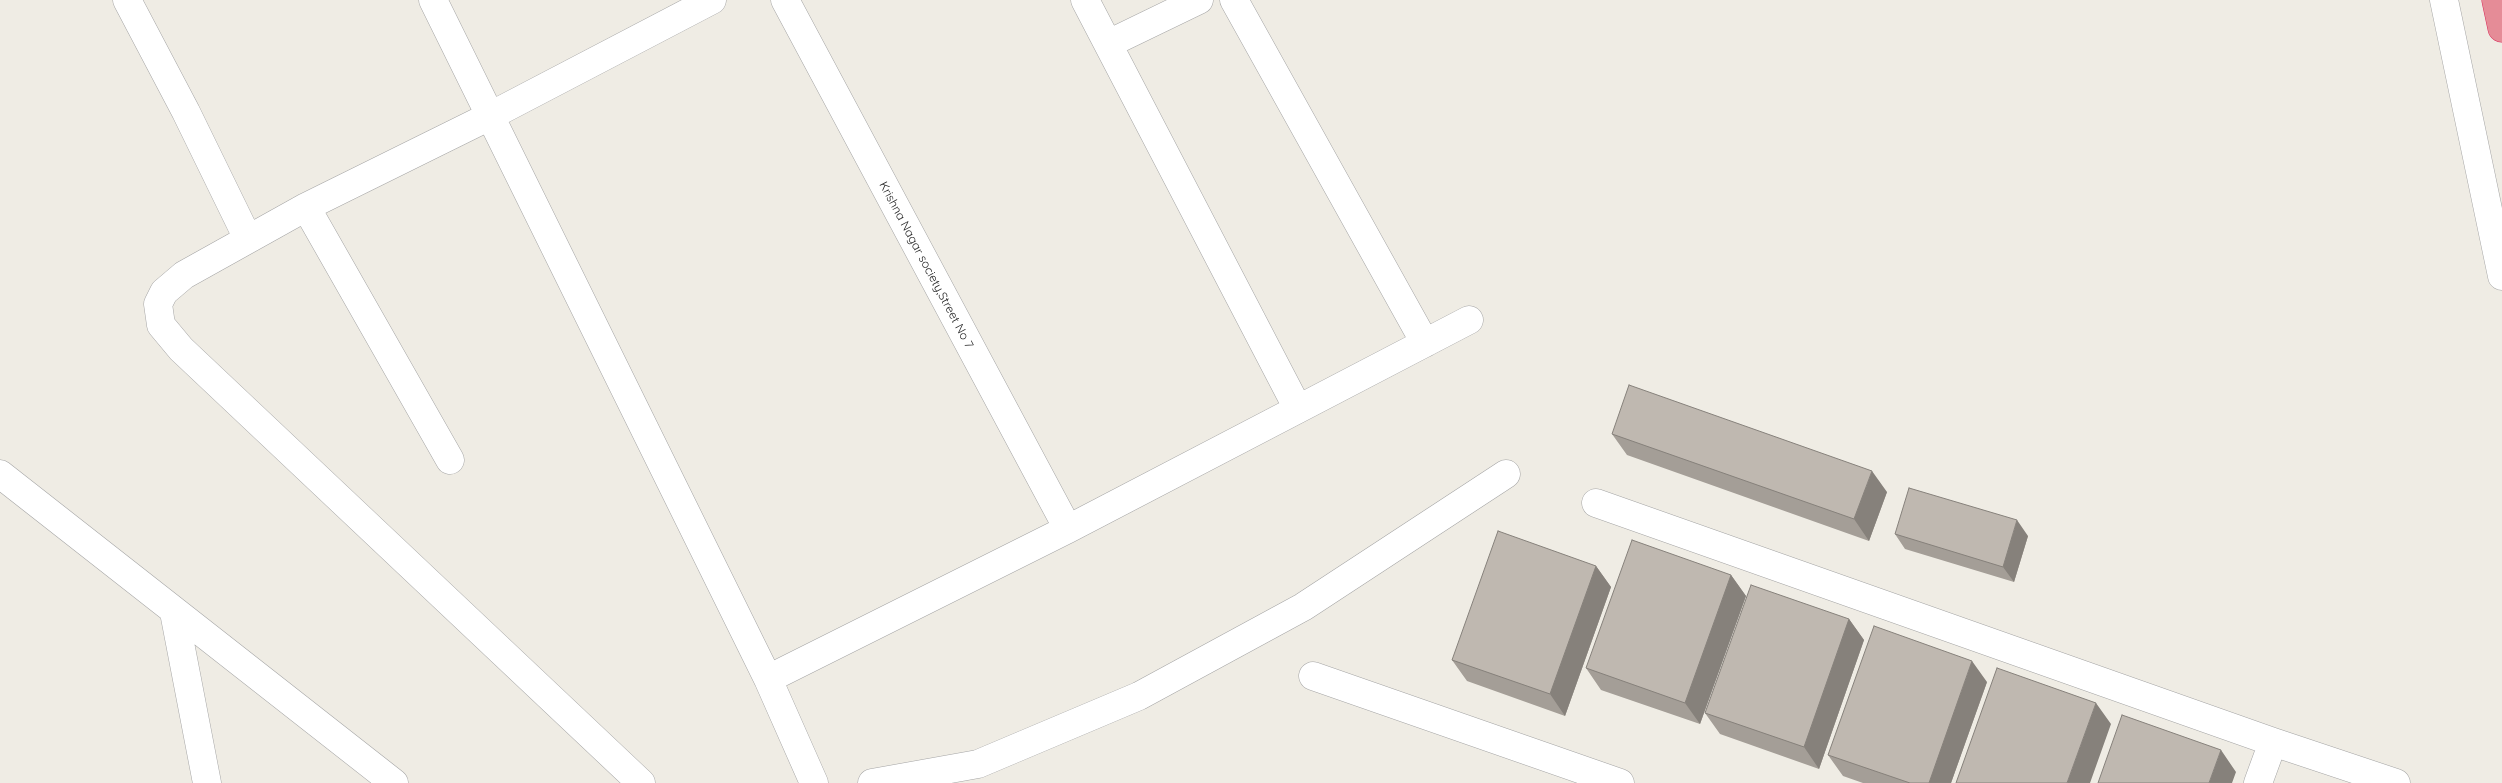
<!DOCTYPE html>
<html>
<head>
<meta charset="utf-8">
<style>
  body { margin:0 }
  canvas { display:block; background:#efece4 }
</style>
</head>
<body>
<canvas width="2502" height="783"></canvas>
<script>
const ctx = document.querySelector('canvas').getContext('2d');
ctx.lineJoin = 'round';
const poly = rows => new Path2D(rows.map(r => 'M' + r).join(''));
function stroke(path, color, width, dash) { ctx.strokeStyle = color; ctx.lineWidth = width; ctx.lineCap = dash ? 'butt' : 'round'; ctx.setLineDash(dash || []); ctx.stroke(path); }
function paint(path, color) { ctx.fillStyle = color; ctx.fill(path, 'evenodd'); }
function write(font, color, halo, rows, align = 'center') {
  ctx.font = font + ' Quicksand,sans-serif'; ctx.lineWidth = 4.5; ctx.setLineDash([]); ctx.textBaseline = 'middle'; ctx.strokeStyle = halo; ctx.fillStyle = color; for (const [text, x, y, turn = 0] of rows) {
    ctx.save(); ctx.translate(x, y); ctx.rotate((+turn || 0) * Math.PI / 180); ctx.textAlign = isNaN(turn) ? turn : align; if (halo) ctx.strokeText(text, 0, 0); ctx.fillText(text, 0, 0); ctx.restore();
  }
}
const minor = poly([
  [127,0,186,112,248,239],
  [433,0,768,679,814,783],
  [785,0,1068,529],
  [1085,0,1298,409],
  [1234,0,1425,343],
  [2444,0,2502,276],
  [1108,44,1199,0],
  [306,207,450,460],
  [0,474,394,783],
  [1596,503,2273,742,2396,783],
  [174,612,207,783],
  [1313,676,1620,783],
  [768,679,1068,529,1469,320],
  [641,783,181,349,161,325,158,304,164,292,184,275,306,207,490,116,712,0],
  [872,783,978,764,1139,696,1303,607,1506,474],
  [2258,783,2273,742]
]);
const highway = poly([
  [2496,0,2502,28]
]);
const wall = poly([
  [1612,434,1887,492,1869,541,1627,455],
  [1895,534,2028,536,2014,582,1905,549],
  [1596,566,1611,587,1565,716,1467,681,1452,660],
  [1731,575,1746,596,1700,724,1601,690,1586,668],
  [1849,619,1864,640,1819,769,1720,734,1705,713],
  [1987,682,1951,783,1863,783,1843,776,1828,755]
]);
const shadedWall = poly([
  [1872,471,1887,492,1869,541,1854,519],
  [2017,520,2028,536,2014,582,2003,567],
  [1596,566,1611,587,1565,716,1550,694],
  [1731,575,1746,596,1700,724,1685,703],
  [1849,619,1864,640,1819,769,1804,747],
  [1972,661,1987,682,1951,783,1929,783],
  [2096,703,2111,724,2090,783,2067,783],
  [2221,750,2236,772,2232,783,2209,783]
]);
const building = poly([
  [1629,385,1872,471,1854,519,1612,434,1629,385],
  [1909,488,2017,520,2003,567,1895,534,1909,488],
  [1498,531,1596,566,1550,694,1452,660,1498,531],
  [1632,540,1731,575,1685,703,1586,668,1632,540],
  [1751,585,1849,619,1804,747,1705,713,1751,585],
  [1874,626,1972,661,1929,783,1910,783,1828,755,1874,626],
  [1997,668,2096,703,2067,783,1956,783,1997,668],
  [2122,715,2221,750,2209,783,2098,783,2122,715]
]);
const streetNames = [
  ["Krishna Nagar society,Street No 7",926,265,62]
];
stroke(minor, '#a5a5a5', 29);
stroke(highway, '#d82657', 29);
stroke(minor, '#fff', 28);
stroke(highway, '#e58c97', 28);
paint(wall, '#a49e97');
paint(shadedWall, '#86817b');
paint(building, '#bfb8b0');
stroke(building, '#86817b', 1);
write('12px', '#1e1e1e', '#fff', streetNames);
</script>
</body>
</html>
